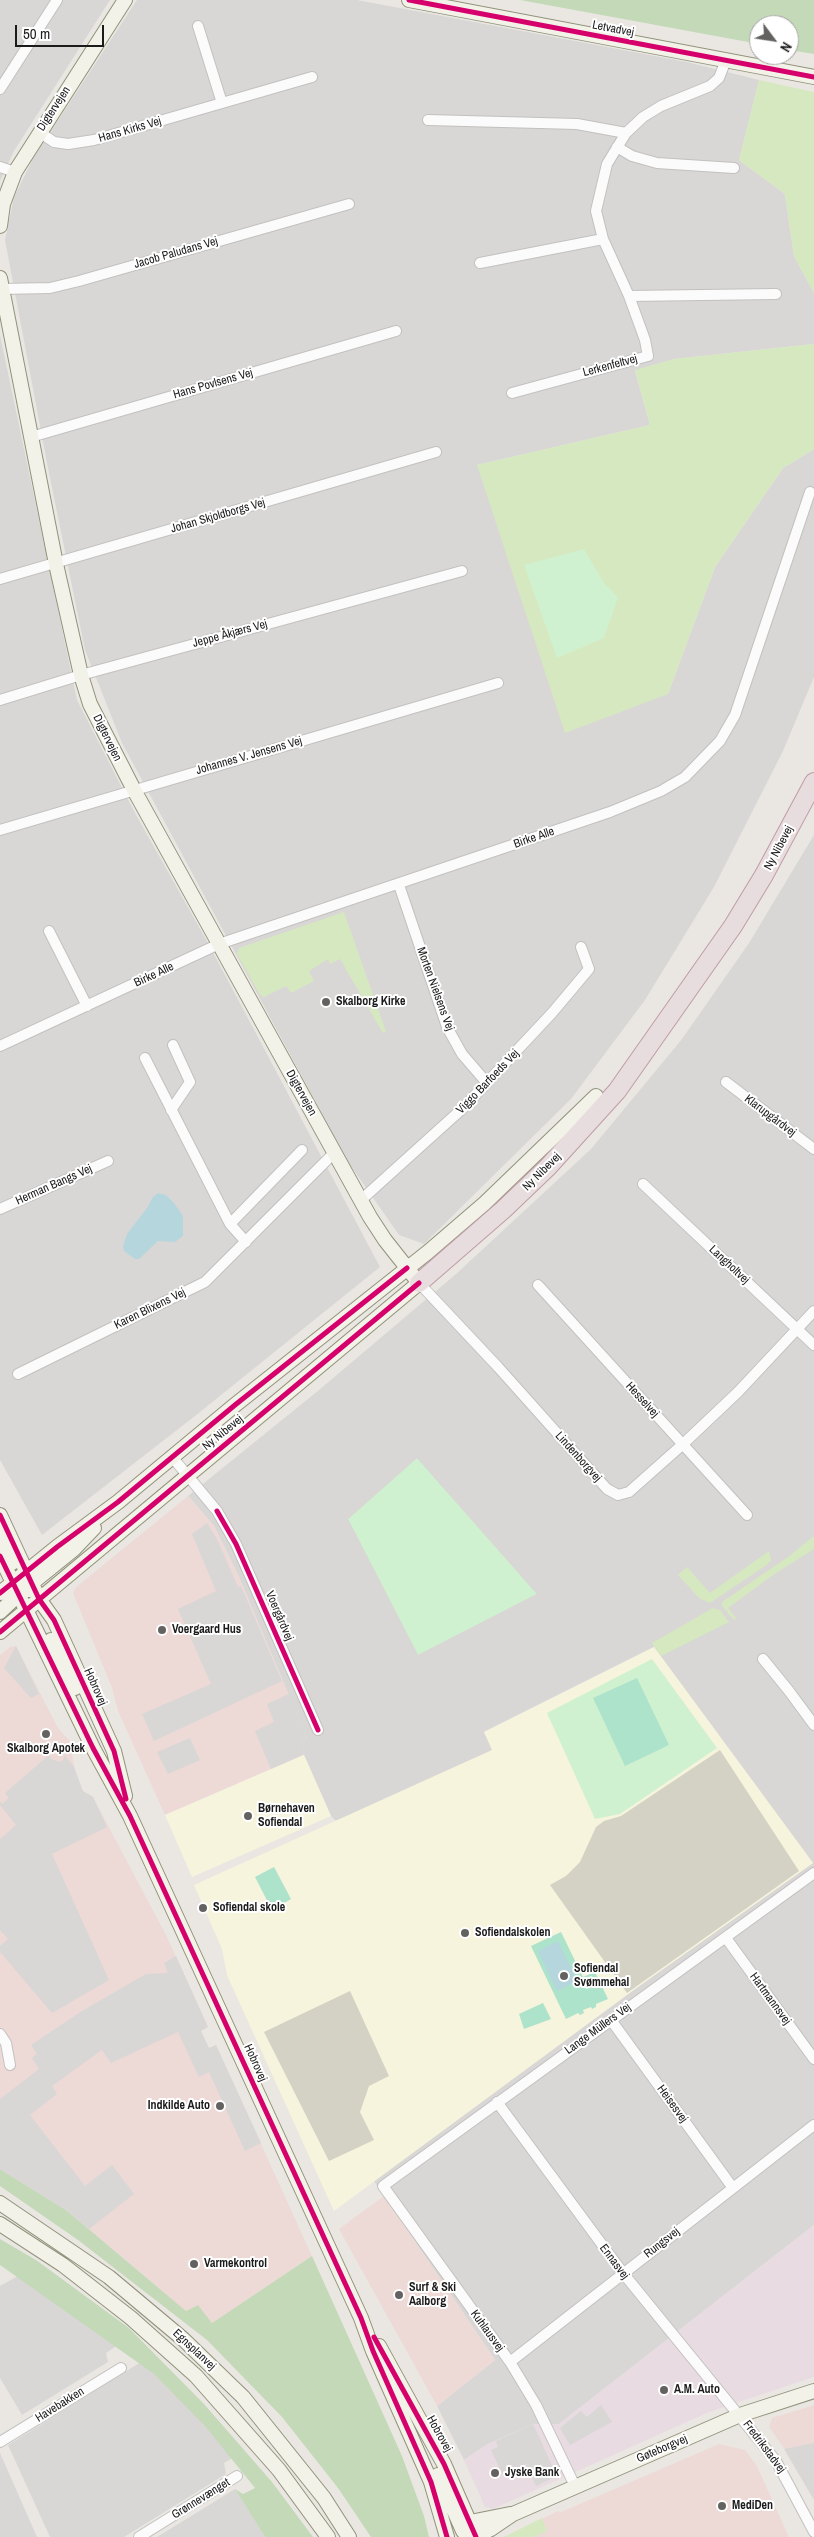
<!DOCTYPE html>
<html>
<head>
<meta charset="utf-8">
<style>
  body { margin:0 }
  #map { position:relative; width:814px; height:2537px; overflow:hidden; background:#eae7e3; font-family:"Archivo Narrow",sans-serif }
  canvas { display:block }
  .north { position:absolute; left:749px; top:15px; width:50px; height:50px; box-sizing:border-box; background:#fff; border:1px solid #a4a4a4; border-radius:50%; rotate:121deg; font-size:14px; font-weight:700; line-height:20px; text-align:center; color:#1b1b1b }
  .north::after { content:''; display:block; margin:auto; width:18px; height:22px; background:#636261; clip-path:polygon(50% 0,100% 100%,50% 72%,0 100%) }
  .scale { position:absolute; left:15px; top:25px; width:89px; height:22px; box-sizing:border-box; border:2px solid #1b1b1b; border-top:0; padding-left:6px; font-size:15px; line-height:18px; white-space:nowrap; color:#1b1b1b; -webkit-text-stroke:4px #fff; paint-order:stroke }
</style>
</head>
<body>
<div id="map">
<canvas width="814" height="2537"></canvas>
<div class="north">N</div>
<div class="scale">50 m</div>
</div>
<script>
const ctx = document.querySelector('canvas').getContext('2d');
ctx.lineJoin = 'round';
function paint(path, color) { ctx.fillStyle = color; ctx.fill(path, 'evenodd'); }
const poly = rows => new Path2D(rows.map(r => 'M' + r).join(''));
function stroke(path, color, width, dash) { ctx.strokeStyle = color; ctx.lineWidth = width; ctx.lineCap = dash ? 'butt' : 'round'; ctx.setLineDash(dash || []); ctx.stroke(path); }
function write(font, color, halo, rows, align = 'center') {
  ctx.font = font + ' "Archivo Narrow",sans-serif'; ctx.lineWidth = 4; ctx.setLineDash([]); ctx.textBaseline = 'middle'; ctx.strokeStyle = halo; ctx.fillStyle = color; for (const [text, x, y, turn = 0] of rows) {
    ctx.save(); ctx.translate(x, y); ctx.rotate((+turn || 0) * Math.PI / 180); ctx.textAlign = isNaN(turn) ? turn : align; if (halo) ctx.strokeText(text, 0, 0); ctx.fillText(text, 0, 0); ctx.restore();
  }
}
const residential = poly([
  [0,0,110,0,14,151,0,181],
  [137,0,357,0,687,62,759,80,739,160,785,194,794,256,814,293,814,344,674,359,635,371,650,425,477,465,668,694,715,567,783,468,814,449,814,677,783,751,714,887,645,1000,571,1099,424,1244,399,1235,348,1162,122,743,85,650,47,463,5,240,14,197,34,157],
  [0,335,77,700,135,813,208,943,380,1267,195,1416,42,1535,0,1460],
  [814,835,814,2225,559,2424,533,2424,488,2444,464,2460,437,2406,495,2360,374,2181,635,1989,813,1863,654,1647,484,1732,493,1750,336,1821,331,1816,304,1755,300,1741,307,1738,238,1575,214,1526,188,1496,319,1390,456,1274,591,1149,682,1039,749,943],
  [18,2276,121,2343,106,2353,108,2362,22,2415,0,2378,0,2286],
  [144,2360,239,2454,224,2463,226,2474,124,2537,50,2537,8,2445],
  [0,2453,37,2537,0,2537],
  [235,2489,265,2537,157,2537]
]);
const commercial = poly([
  [188,1496,214,1526,238,1575,307,1738,300,1741,305,1754,165,1815,118,1711,112,1688,73,1593,75,1588],
  [16,1646,58,1728,69,1740,76,1775,83,1791,93,1797,167,1937,208,2027,201,2031,209,2048,216,2045,312,2256,212,2323,198,2305,186,2311,66,2210,0,2169,0,1655,10,1647],
  [384,2196,495,2360,437,2406,339,2229],
  [814,2405,814,2500,792,2460,769,2427,772,2418],
  [719,2444,745,2450,757,2466,789,2537,504,2537,558,2511,561,2512]
]);
const industrial = poly([
  [814,2225,814,2377,709,2412,493,2509,485,2507,464,2460,488,2444,533,2424,559,2424]
]);
const education = poly([
  [654,1647,813,1863,635,1989,334,2211,227,1975,222,1949,194,1885,492,1750,484,1732],
  [304,1755,331,1816,192,1877,165,1815]
]);
const construction = poly([
  [720,1750,799,1871,627,1993,550,1885,566,1876,580,1862,596,1827,604,1821,621,1816],
  [350,1991,389,2076,369,2086,360,2112,374,2140,329,2161,264,2032]
]);
const grass = poly([
  [759,80,814,92,814,293,794,256,785,194,739,160],
  [814,344,814,449,783,468,715,567,668,694,565,733,477,465,650,425,635,370,674,359],
  [344,912,386,1032,383,1033,340,959,330,964,328,959,309,971,314,981,291,993,286,986,264,997,260,995,237,954,239,948],
  [814,1536,814,1549,773,1575,728,1608,736,1618,734,1620,722,1606,722,1602,788,1557],
  [769,1551,771,1560,768,1564,710,1603,699,1598,678,1575,687,1567,710,1593],
  [713,1608,720,1610,729,1622,661,1656,652,1643],
  [542,2518,547,2531,534,2537,504,2537]
]);
const forest = poly([
  [520,0,814,0,814,54,789,50,789,25,759,25,759,44],
  [0,2169,66,2210,186,2311,198,2305,212,2323,312,2256,402,2456,424,2516,429,2537,371,2537,338,2488,282,2417,207,2340,78,2240,0,2186],
  [0,2239,36,2260,129,2328,204,2404,272,2482,313,2537,265,2537,235,2489,243,2494,255,2488,205,2426,154,2374,0,2265]
]);
const park = poly([
  [584,549,604,583,618,597,604,638,557,658,524,565],
  [417,1458,537,1594,418,1655,348,1519],
  [652,1659,717,1748,620,1814,595,1819,547,1713]
]);
const pitch = poly([
  [637,1678,669,1745,625,1766,593,1698],
  [274,1867,291,1899,272,1910,255,1877],
  [561,1932,583,1977,595,1972,608,1999,596,2004,596,2007,592,2009,591,2007,583,2010,584,2013,580,2015,578,2013,566,2019,531,1946],
  [543,2003,551,2019,524,2029,519,2014]
]);
const parking = poly([
  [185,1034,203,1073,177,1108,179,1115,158,1126,129,1059],
  [357,1045,362,1052,371,1047,395,1091,356,1112,360,1119,341,1130,309,1072],
  [308,1153,315,1160,244,1229,238,1223],
  [286,1222,306,1244,282,1265,262,1243],
  [250,1254,273,1281,249,1301,227,1274],
  [199,1294,218,1323,195,1343,170,1307],
  [92,1346,110,1383,124,1400,101,1420,84,1399,64,1359],
  [60,1361,79,1402,98,1426,75,1445,55,1422,31,1376],
  [495,1381,552,1445,537,1458,480,1394],
  [420,1413,587,1603,404,1697,309,1512],
  [417,1458,537,1594,418,1655,348,1519],
  [207,1523,218,1541,238,1587,241,1586,282,1681,154,1741,142,1714,211,1684,178,1609,216,1591,192,1534],
  [16,1646,39,1694,31,1698,4,1668],
  [289,1694,307,1738,300,1741,305,1754,271,1769,255,1731,274,1722,267,1704],
  [362,1705,395,1781,334,1809,318,1774,327,1769,309,1728],
  [190,1738,200,1760,168,1774,157,1752],
  [49,1755,51,1759,60,1762,64,1759,64,1755,74,1767,83,1791,93,1797,107,1827,52,1854,109,1980,52,2013,0,1952,0,1946,8,1939,0,1930,0,1839,16,1825,0,1805,0,1801,2,1804,9,1798,5,1793],
  [176,1956,208,2027,201,2031,209,2048,216,2045,261,2143,245,2151,209,2072,199,2077,178,2032,111,2063,102,2050,52,2086,57,2094,30,2115,85,2186,112,2165,134,2194,89,2229,66,2210,0,2169,0,2099,39,2069,32,2058,37,2054,31,2045,82,2011,146,1974,168,1973,164,1963],
  [601,2405,612,2422,570,2445,560,2428,581,2411,587,2417],
  [533,2424,555,2472,551,2474,553,2478,536,2486,526,2464,503,2475,491,2450,498,2447,496,2441],
  [814,2443,814,2500,784,2449]
]);
const water = poly([
  [158,1193,166,1195,174,1203,183,1216,183,1236,175,1242,158,1241,139,1259,135,1259,124,1251,123,1246,127,1234,147,1208,153,1197],
  [558,1941,577,1981,557,1991,538,1951]
]);
const street = poly([
  [198,26,222,103],
  [0,89,57,0],
  [428,120,577,124,626,133],
  [39,132,54,142,68,144,94,140,312,77],
  [617,147,632,156,657,163,734,168],
  [0,167,15,172],
  [480,263,603,239],
  [1,289,50,288,79,281,349,204],
  [629,296,776,294],
  [512,393,648,356,645,340,629,296,603,239,596,211,607,164,626,133,643,117,661,106,710,86,719,78,726,60],
  [31,437,396,331],
  [0,579,436,452],
  [0,700,81,675,462,571],
  [0,830,498,683],
  [399,885,447,1027,462,1054,487,1083],
  [49,931,87,1006],
  [0,1046,219,944,610,812,661,791,685,777,720,741,735,715,810,492],
  [145,1058,230,1224,246,1242],
  [726,1082,814,1149],
  [171,1110,190,1082,173,1045],
  [643,1184,814,1345],
  [361,1200,463,1108,552,1013,589,969,581,947],
  [0,1209,108,1161],
  [230,1224,302,1150],
  [419,1283,498,1367,607,1489,618,1495,629,1492,682,1445,738,1392,814,1311],
  [538,1285,747,1515],
  [18,1374,205,1282,334,1153],
  [173,1458,217,1511,236,1544,318,1730],
  [763,1659,789,1691,814,1725],
  [726,1938,814,2059],
  [611,2020,733,2188],
  [0,2034,6,2043,10,2065],
  [497,2102,623,2273,776,2461,814,2532],
  [510,2362,814,2125],
  [0,2442,121,2368],
  [575,2486,536,2405,510,2362,383,2186,814,1873],
  [139,2537,237,2476]
]);
const secondary = poly([
  [409,0,814,77],
  [0,226,3,204,15,172,125,0],
  [0,278,56,564,81,675,90,704,134,790,370,1217,385,1240,419,1283,0,1632],
  [0,1515,39,1599,54,1620,114,1751,125,1796],
  [0,1538,12,1563],
  [0,1556,93,1748,130,1816,361,2318,373,2351,431,2482,447,2537],
  [29,1590,32,1583,74,1549,94,1528],
  [0,1593,57,1547,118,1502,235,1405,428,1252,485,1203,596,1096],
  [0,1612,18,1595,21,1588],
  [51,1640,75,1688],
  [0,2203,109,2277,183,2339,243,2397,324,2498,349,2537],
  [0,2224,63,2265,131,2318,196,2376,279,2470,328,2537],
  [379,2346,444,2464,476,2537],
  [438,2475,463,2531,466,2534,476,2536,491,2529,513,2514,740,2415,814,2391],
  [470,2522,510,2514]
]);
const highway = poly([
  [419,1283,503,1210,548,1167,617,1091,733,926,764,875,814,782]
]);
const cycleway = poly([
  [409,0,814,77],
  [217,1511,236,1544,318,1730],
  [0,1515,39,1599,54,1620,114,1751,126,1799],
  [0,1556,93,1748,130,1816,361,2318,373,2351,431,2482,447,2537],
  [0,1593,57,1547,118,1502,235,1405,407,1268],
  [0,1632,419,1283],
  [374,2337,444,2464,476,2537]
]);
const markers = [
  [326,1002,5,"#636261"],
  [162,1630,5,"#636261"],
  [46,1734,5,"#636261"],
  [248,1816,5,"#636261"],
  [203,1908,5,"#636261"],
  [465,1933,5,"#636261"],
  [564,1976,5,"#636261"],
  [220,2106,5,"#636261"],
  [194,2264,5,"#636261"],
  [399,2295,5,"#636261"],
  [664,2390,5,"#636261"],
  [495,2473,5,"#636261"],
  [722,2506,5,"#636261"]
];
const streetNames = [
  ["Letvadvej",613,29,11],
  ["Digtervejen",54,109,-57],
  ["Hans Kirks Vej",130,130,-16],
  ["Jacob Paludans Vej",176,253,-16],
  ["Lerkenfeltvej",610,366,-15],
  ["Hans Povlsens Vej",213,384,-16],
  ["Johan Skjoldborgs Vej",218,516,-16],
  ["Jeppe Åkjærs Vej",230,634,-15],
  ["Digtervejen",107,738,64],
  ["Johannes V. Jensens Vej",249,756,-16],
  ["Birke Alle",534,838,-19],
  ["Ny Nibevej",779,848,-62],
  ["Birke Alle",154,975,-25],
  ["Morten Nielsens Vej",435,989,70],
  ["Viggo Barfoeds Vej",488,1082,-46],
  ["Digtervejen",301,1093,61],
  ["Klarupgårdvej",770,1116,37],
  ["Ny Nibevej",542,1172,-45],
  ["Herman Bangs Vej",54,1185,-24],
  ["Langholtvej",729,1265,43],
  ["Karen Blixens Vej",150,1309,-26],
  ["Hesselvej",642,1400,48],
  ["Ny Nibevej",223,1433,-39],
  ["Lindenborgvej",578,1457,48],
  ["Voergårdvej",279,1616,67],
  ["Hobrovej",95,1687,66],
  ["Hartmannsvej",770,1999,54],
  ["Lange Müllers Vej",598,2029,-36],
  ["Hobrovej",255,2063,66],
  ["Heisesvej",672,2104,54],
  ["Rungsvej",662,2243,-38],
  ["Ennasvej",614,2262,53],
  ["Kuhlausvej",487,2331,54],
  ["Egnsplanvej",194,2350,43],
  ["Havebakken",60,2405,-32],
  ["Hobrovej",439,2434,61],
  ["Fredrikstadvej",764,2447,53],
  ["Gøteborgvej",662,2449,-23],
  ["Grønnevænget",201,2499,-32]
];
const poiNames = [
  ["Skalborg Kirke",336,1002],
  ["Voergaard Hus",172,1630],
  ["Skalborg Apotek",46,1749,"center"],
  ["Børnehaven",258,1809],
  ["Sofiendal",258,1823],
  ["Sofiendal skole",213,1908],
  ["Sofiendalskolen",475,1933],
  ["Sofiendal",574,1969],
  ["Svømmehal",574,1983],
  ["Indkilde Auto",210,2106,"right"],
  ["Varmekontrol",204,2264],
  ["Surf & Ski",409,2288],
  ["Aalborg",409,2302],
  ["A.M. Auto",674,2390],
  ["Jyske Bank",505,2473],
  ["MediDen",732,2506]
];
paint(residential, '#d9d7d5');
paint(commercial, '#eddad7');
paint(industrial, '#e8dbe2');
paint(education, '#f6f4dc');
paint(construction, '#d3d2c4');
paint(grass, '#d6e8c0');
paint(forest, '#c4d9b8');
paint(park, '#d0f1cf');
paint(pitch, '#ade2cb');
paint(parking, '#d8d7d5');
paint(water, '#b6d6de');
stroke(street, '#c2c1bf', 12);
stroke(secondary, '#91927b', 16);
stroke(highway, '#bf9ba5', 20);
stroke(street, '#fcfbfb', 10);
stroke(secondary, '#f2f2e8', 14);
stroke(highway, '#e8ddde', 18);
stroke(cycleway, '#d6006c', 5);
for (const [x, y, r, color] of markers) { const dot = new Path2D(); dot.arc(x, y, r, 0, 2 * Math.PI); ctx.fillStyle = color; ctx.fill(dot); stroke(dot, '#fff', 2); }
write('12px', '#1b1b1b', '#fff', streetNames);
write('bold 12px', '#1b1b1b', '#fff', poiNames, 'left');
</script>
</body>
</html>
